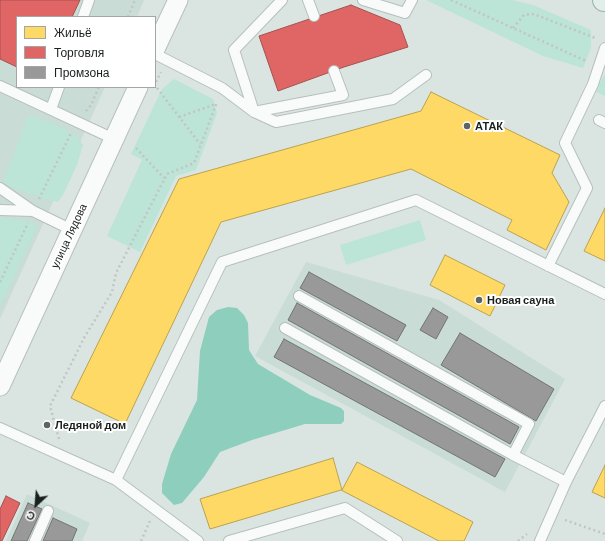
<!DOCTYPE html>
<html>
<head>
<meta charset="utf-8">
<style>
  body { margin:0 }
  #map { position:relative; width:605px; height:541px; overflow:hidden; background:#dae5e1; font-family:Barlow,sans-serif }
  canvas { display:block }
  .legend { position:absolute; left:16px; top:16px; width:140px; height:72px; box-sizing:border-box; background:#fff; border:1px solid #a3a6a5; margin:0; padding:5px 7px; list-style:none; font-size:12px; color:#19201d }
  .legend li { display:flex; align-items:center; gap:8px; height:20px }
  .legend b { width:20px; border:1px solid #a3a6a5 }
  .north { position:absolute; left:16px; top:485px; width:40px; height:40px; -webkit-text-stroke:3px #fff; paint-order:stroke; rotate:206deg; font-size:11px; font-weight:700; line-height:16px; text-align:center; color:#19201d }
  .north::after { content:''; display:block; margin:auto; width:14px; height:18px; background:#19201d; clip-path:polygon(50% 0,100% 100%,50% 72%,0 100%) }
</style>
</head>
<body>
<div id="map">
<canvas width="605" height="541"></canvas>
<ul class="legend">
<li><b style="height:11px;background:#ffd966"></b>Жильё</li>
<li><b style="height:11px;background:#e06666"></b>Торговля</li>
<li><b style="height:11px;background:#999"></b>Промзона</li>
</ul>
<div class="north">С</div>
</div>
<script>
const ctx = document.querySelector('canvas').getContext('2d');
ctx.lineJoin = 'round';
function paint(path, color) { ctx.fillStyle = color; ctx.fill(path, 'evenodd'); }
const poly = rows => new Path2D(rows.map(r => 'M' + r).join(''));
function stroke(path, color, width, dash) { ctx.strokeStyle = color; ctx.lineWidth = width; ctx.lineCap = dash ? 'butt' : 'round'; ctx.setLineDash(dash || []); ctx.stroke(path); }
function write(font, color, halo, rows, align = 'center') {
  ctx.font = font + ' Barlow,sans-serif'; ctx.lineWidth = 4; ctx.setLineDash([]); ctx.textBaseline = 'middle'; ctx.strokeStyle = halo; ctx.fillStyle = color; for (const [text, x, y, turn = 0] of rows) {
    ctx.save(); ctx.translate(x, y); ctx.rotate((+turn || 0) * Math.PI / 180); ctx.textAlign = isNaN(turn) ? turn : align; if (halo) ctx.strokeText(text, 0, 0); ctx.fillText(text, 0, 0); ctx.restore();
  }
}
const built = poly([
  [0,0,144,0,137,17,17,17,17,87,105,87,0,319],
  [306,262,439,300,565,379,505,492,255,356],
  [27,494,90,523,82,541,6,541]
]);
const green = poly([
  [426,0,512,0,533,5,591,30,591,48,583,68,543,56],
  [604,75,605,76,605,96,596,92],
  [174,79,213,99,217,113,196,170,176,176,140,252,107,236,142,160,131,154,162,89],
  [28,115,53,123,77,136,83,145,77,165,63,195,58,202,17,190,3,183],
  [0,217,31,222,37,227,0,307],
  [420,220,426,240,346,265,340,245]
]);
const forest = poly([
  [228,307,237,308,244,315,248,323,249,350,258,364,310,395,341,408,344,411,344,421,341,424,305,424,252,440,220,452,204,477,182,503,174,505,162,493,162,484,171,454,197,400,200,351,209,317,217,310]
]);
const homes = poly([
  [431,92,560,155,552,173,569,202,546,250,507,230,512,220,411,169,221,222,125,424,71,398,179,179,421,111,431,92],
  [605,208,605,261,584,251,605,208],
  [445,255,505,285,490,316,430,285,445,255],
  [333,458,342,490,357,462,473,522,464,541,439,541,341,490,210,529,200,499,333,458],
  [605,465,605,498,592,492,605,465]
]);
const shops = poly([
  [0,0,80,0,72,17,17,17,17,67,0,59,0,0],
  [351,5,400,25,408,47,344,67,278,91,259,36,351,5],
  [6,496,20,503,2,541,0,541,0,509,6,496]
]);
const industry = poly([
  [309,272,406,325,397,341,300,288,309,272],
  [297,303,519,427,510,444,288,320,297,303],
  [433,308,448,317,436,339,420,330,433,308],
  [460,333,554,389,536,421,441,365,460,333],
  [284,339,505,459,495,477,274,357,284,339],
  [28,503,42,509,27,541,11,541,28,503],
  [53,518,77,529,72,541,43,541,53,518]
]);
const path = poly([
  [451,0,586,61],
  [128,17,135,0],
  [513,28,524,15,534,14,595,38],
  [156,82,161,72],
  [157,88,200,144],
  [86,111,91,105,99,87],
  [179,117,216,104],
  [136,148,164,178],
  [39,199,71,133],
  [0,282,28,223],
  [59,439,50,406,84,338,112,292,116,273,167,174,194,163,217,102],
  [565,520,605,534],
  [141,541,150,521],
  [518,541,527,534]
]);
const lane = poly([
  [282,0,234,50,254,112,343,95,334,71],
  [308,0,314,16],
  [363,0,405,13,412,0],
  [83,17,89,0],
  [155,54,222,88,254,112,276,122,393,99,426,75],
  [0,86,114,139],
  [51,109,59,87],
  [599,120,605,123],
  [0,188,33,211],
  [0,210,33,211,72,230],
  [548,266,587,188,565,143,593,84,605,48],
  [299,296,529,424,513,455],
  [285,328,513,455,566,482],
  [0,428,116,480,198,541],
  [116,480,222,262,416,200,605,294],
  [35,541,48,511],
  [229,541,345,508,397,541],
  [540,541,566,482,605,406]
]);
const street = poly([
  [155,49,178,0],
  [0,386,138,87]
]);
const primary = poly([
  [604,0,605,0]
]);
const markers = [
  [467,126,4,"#5d6562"],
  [479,300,4,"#5d6562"],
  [47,425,4,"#5d6562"]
];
const poiNames = [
  ["АТАК",475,126],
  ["Новая сауна",487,300],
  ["Ледяной дом",55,425]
];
const streetNames = [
  ["улица Лядова",69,236,-65]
];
paint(built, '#c9dcd5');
paint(green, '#bce4d7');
paint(forest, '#8dcebc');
paint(homes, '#ffd966');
stroke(homes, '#baa250', 1);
paint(shops, '#e06666');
stroke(shops, '#a45150', 1);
paint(industry, '#999');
stroke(industry, '#737574', 1);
stroke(lane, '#b7bfbc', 12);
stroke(street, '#b7bfbc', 21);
stroke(primary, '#98b0a9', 24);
stroke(path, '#c2c5c4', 2.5, [2, 3]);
stroke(lane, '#f9fbfa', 10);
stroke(street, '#f9fbfa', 19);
stroke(primary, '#e2eeea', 22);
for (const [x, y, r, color] of markers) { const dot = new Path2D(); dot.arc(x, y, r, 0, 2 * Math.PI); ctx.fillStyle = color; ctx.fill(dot); stroke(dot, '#fff', 1.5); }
write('bold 11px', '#19201d', '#fff', poiNames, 'left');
write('11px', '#19201d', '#fff', streetNames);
</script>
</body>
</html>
